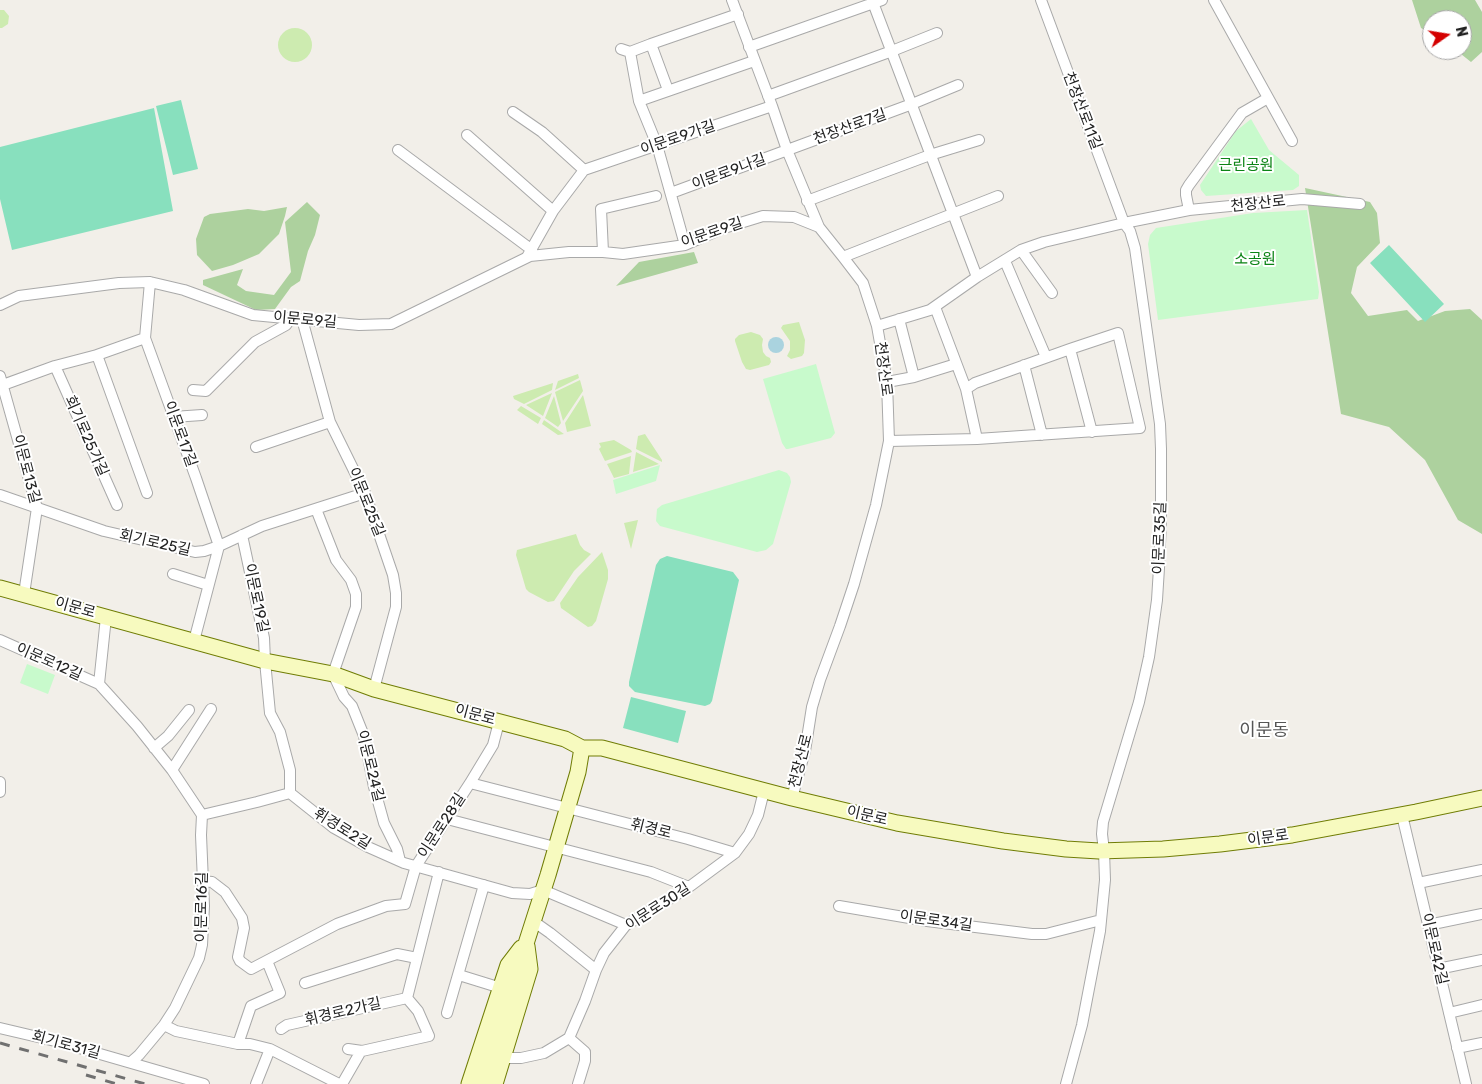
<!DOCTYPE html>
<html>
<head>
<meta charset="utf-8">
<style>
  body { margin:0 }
  #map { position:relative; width:1482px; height:1084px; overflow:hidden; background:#f2efe9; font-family:Rubik,sans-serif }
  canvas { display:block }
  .north { position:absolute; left:1422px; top:10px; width:50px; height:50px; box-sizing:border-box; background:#fff; border:1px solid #a7a7a7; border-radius:50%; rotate:77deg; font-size:14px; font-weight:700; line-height:20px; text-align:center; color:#222 }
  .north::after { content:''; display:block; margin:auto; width:18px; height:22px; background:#d40000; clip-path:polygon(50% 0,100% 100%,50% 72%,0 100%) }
</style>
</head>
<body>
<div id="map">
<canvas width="1482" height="1084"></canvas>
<div class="north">N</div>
</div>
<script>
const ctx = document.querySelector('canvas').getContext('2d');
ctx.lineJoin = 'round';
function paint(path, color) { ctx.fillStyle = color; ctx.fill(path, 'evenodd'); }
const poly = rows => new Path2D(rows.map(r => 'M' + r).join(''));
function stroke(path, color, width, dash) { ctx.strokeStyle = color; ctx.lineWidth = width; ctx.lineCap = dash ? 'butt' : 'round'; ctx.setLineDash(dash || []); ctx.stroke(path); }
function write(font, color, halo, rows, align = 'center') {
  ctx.font = font + ' Rubik,"Noto Sans KR",sans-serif'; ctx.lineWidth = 4; ctx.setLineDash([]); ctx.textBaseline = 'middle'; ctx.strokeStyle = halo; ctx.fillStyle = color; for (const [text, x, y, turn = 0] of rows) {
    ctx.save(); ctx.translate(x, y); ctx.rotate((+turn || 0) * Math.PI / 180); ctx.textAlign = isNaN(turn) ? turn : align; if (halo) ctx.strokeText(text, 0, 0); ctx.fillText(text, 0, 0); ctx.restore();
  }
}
const grass = poly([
  [0,10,4,10,9,16,8,24,2,28,0,28],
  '278 45a17 17 0 1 1 34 0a17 17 0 1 1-34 0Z',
  [799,322,805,340,804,353,802,356,791,359,787,356,790,350,790,341,781,328,783,325],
  [751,332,760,335,763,339,762,345,763,352,766,356,770,358,771,362,769,365,750,370,746,369,742,362,735,341,735,339,739,335],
  [578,374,579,378,555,390,558,381],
  [580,380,583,391,563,421,555,392],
  [553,383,552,390,524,404,514,399,513,396],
  [552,393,543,416,526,405],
  [583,395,591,426,567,432,565,423],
  [554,396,561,423,558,427,545,418],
  [521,406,541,418,538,424,517,410],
  [544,420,564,434,558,435,542,424],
  [645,434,662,460,662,462,636,449,638,436],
  [614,440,631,450,632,452,605,461,599,449,601,447,599,443],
  [636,452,659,464,633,472],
  [631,456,629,474,614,478,607,464],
  [638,520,631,549,624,523],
  [576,534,580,545,584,550,591,554,574,571,554,601,548,602,529,592,526,589,516,555,517,550],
  [602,552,608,570,608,579,596,621,592,626,588,627,561,608,560,603,578,577]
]);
const forest = poly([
  [1412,0,1475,0,1482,12,1482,52,1471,62,1456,50,1462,50,1462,20,1432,20,1432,34,1421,28],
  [1305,188,1370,202,1377,213,1380,243,1357,267,1351,293,1368,316,1407,310,1418,321,1445,311,1470,309,1482,320,1482,534,1458,520,1425,460,1389,427,1341,414],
  [307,202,320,215,315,235,308,251,300,281,291,287,275,309,256,310,203,285,203,280,243,269,237,285,246,291,274,295,291,272,285,222],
  [287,207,285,216,279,234,259,254,233,265,212,271,197,255,196,239,204,217,210,214,248,209,264,211],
  [694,252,698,263,616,286,639,262]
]);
const park = poly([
  [1251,119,1269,150,1299,175,1299,186,1293,190,1206,196,1201,190,1200,185,1236,131],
  [1307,210,1319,292,1318,299,1158,320,1148,244,1150,235,1156,228,1253,213],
  [816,364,835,433,831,438,788,449,786,449,782,443,763,379],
  [660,465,656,481,616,494,613,480],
  [779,470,787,473,790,477,791,482,773,544,766,550,757,552,660,526,656,521,657,509,662,505],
  [27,664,55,675,48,694,20,683]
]);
const pitch = poly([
  [181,100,198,169,173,175,156,106],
  [154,108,173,211,12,250,0,199,0,147],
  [1389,245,1444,304,1425,322,1370,263],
  [667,556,733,572,739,580,712,701,710,704,705,706,635,692,629,686,629,682,656,565,660,559],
  [631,697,686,711,678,743,623,728]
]);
const water = poly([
  '768 345a8 8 0 1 1 16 0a8 8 0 1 1-16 0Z'
]);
const street = poly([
  [732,0,772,106,787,150,819,227,843,257,863,283,877,326,887,382,889,441,876,505,854,584,840,626,820,680,812,707,805,751,792,798],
  [872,0,977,277],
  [1041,0,1124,223,1130,231,1135,248,1160,424,1161,449,1161,520,1159,568,1157,600,1149,657,1139,702,1103,822,1102,834,1104,851,1105,880,1100,931,1082,1025,1066,1084],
  [1214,0,1292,141],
  [749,47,882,0],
  [621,49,630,52,639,101],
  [630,52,651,44],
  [668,90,651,44,738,14],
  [768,96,892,51,937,33],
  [513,112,542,132,584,170],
  [467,135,553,211],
  [398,150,532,250],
  [671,193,912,104,958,85],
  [807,201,930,155,979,140],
  [1189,210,1186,195,1186,190,1189,185,1242,113,1268,98],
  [685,245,657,145,639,101,754,61],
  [1021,250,1052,293],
  [603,252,601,209,656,196],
  [527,257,553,211,584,170,772,106],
  [843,257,998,196],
  [1005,261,1046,357],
  [150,282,145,338,196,478,219,546,194,641],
  [0,305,19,296,119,283,150,282,184,290,253,315,359,325,391,324,530,256,569,252,603,252,623,254,685,245,724,228,763,216,794,217,819,227],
  [935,307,966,389,977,439],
  [302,319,330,422,365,493,393,575,396,593,396,607,374,689],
  [899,319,914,377],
  [877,326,930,310,977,277,1021,250,1044,242,1124,223,1189,210,1302,199,1360,204],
  [1070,349,1092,432],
  [97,355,147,493],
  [1024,365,1042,435],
  [55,366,117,505],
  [0,376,37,508,24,594],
  [887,382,914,377,956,364],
  [0,386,55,366,97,355,145,338],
  [193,390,206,391,255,342,286,325,291,318],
  [173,417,202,415],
  [889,441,977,439,1140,428,1118,333,1070,349,975,383,966,389],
  [256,447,330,422],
  [0,495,104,531,195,552,204,551,219,546,262,526,365,493],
  [316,509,336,560,351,580,356,594,356,607,333,674,344,697,352,706,364,736,374,787,384,823,397,849,400,861],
  [242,535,264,638,265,661,270,713,280,732,290,770,290,793],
  [173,574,208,585],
  [106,617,99,684,137,726,172,770,202,815,201,835,204,906,202,945,199,958,175,1008,164,1025,139,1055,131,1062],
  [0,640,99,684],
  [154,748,168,736,189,710],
  [172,770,211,709],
  [0,782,0,792],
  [470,783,688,839,735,853],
  [202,815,257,802,290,793,334,828,368,847,404,863,512,893,530,894,543,890,626,925],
  [1402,815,1466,1084],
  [447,819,651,872,689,887],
  [202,881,212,882,225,892,242,918,244,928,238,957,240,961,251,969,337,924,386,906,405,904,416,866,470,783,493,745,499,722],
  [1418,883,1482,870],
  [839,906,927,921,1032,934,1046,934,1101,920],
  [533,921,550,933,596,970],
  [1428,925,1482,914],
  [1438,969,1482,960],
  [459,975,501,988],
  [305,983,397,954,417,958],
  [447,1013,484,885],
  [1449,1013,1482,1005],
  [164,1025,176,1031,238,1044,250,1044,270,1049,339,1084],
  [0,1028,55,1041,204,1084],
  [281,1029,287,1025,407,998],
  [569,1038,585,1001,596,970,604,953,626,925,689,887,735,853,749,834,758,815,764,791],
  [569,1038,585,1052,585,1061,578,1084],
  [238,1044,251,1006,280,993,267,961],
  [1457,1048,1482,1043],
  [348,1049,362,1051,429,1036,418,1011,407,998,439,872],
  [503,1058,521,1058,544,1053,569,1038],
  [256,1084,270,1049],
  [342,1084,361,1051]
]);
const secondary = poly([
  [0,588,265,661,333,674,374,689,565,739,582,748,602,748,792,798,897,823,1003,841,1066,849,1099,851,1163,849,1220,844,1292,835,1416,812,1482,798],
  [469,1084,508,965,521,948],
  [481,1084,548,875,578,772,582,748],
  [495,1084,530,969,527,946]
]);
const rail = poly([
  [0,1043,145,1084],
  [86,1075,117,1084]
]);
const streetNames = [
  ["천장산로11길",1082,111,69],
  ["천장산로7길",850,127,-20],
  ["이문로9가길",678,138,-19],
  ["이문로9나길",729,172,-20],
  ["천장산로",1258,204,-6],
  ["이문로9길",712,233,-19],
  ["이문로9길",305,320,5],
  ["천장산로",883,369,83],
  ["이문로17길",180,434,70],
  ["회기로25가길",86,436,66],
  ["이문로13길",26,469,75],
  ["이문로25길",366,502,68],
  ["이문로35길",1160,538,-88],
  ["회기로25길",155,543,13],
  ["이문로19길",256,598,78],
  ["이문로",75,608,16],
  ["이문로12길",49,662,24],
  ["이문로",475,715,15],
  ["천장산로",801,761,-76],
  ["이문로24길",370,766,76],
  ["이문로",867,816,13],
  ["이문로28길",442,826,-57],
  ["휘경로2길",342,829,32],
  ["휘경로",651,829,14],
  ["이문로",1268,838,-8],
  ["이문로16길",202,907,-89],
  ["이문로30길",658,907,-33],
  ["이문로34길",936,921,8],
  ["이문로42길",1434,949,77],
  ["휘경로2가길",343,1012,-13],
  ["회기로31길",66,1045,15]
];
const parkNames = [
  ["근린공원",1246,166],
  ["소공원",1255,260]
];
const quarterNames = [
  ["이문동",1264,731]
];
paint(grass, '#cdebb0');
paint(forest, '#add19e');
paint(park, '#c8facc');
paint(pitch, '#88e0be');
paint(water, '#aad3df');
stroke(street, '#a9a9a9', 12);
stroke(secondary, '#707d05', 17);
stroke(street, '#fff', 10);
stroke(secondary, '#f7fabf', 15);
stroke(rail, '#707070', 3, [10, 10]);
write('15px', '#222', '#fff', streetNames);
write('15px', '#0c8416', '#fff', parkNames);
write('18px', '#555', '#fff', quarterNames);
</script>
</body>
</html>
